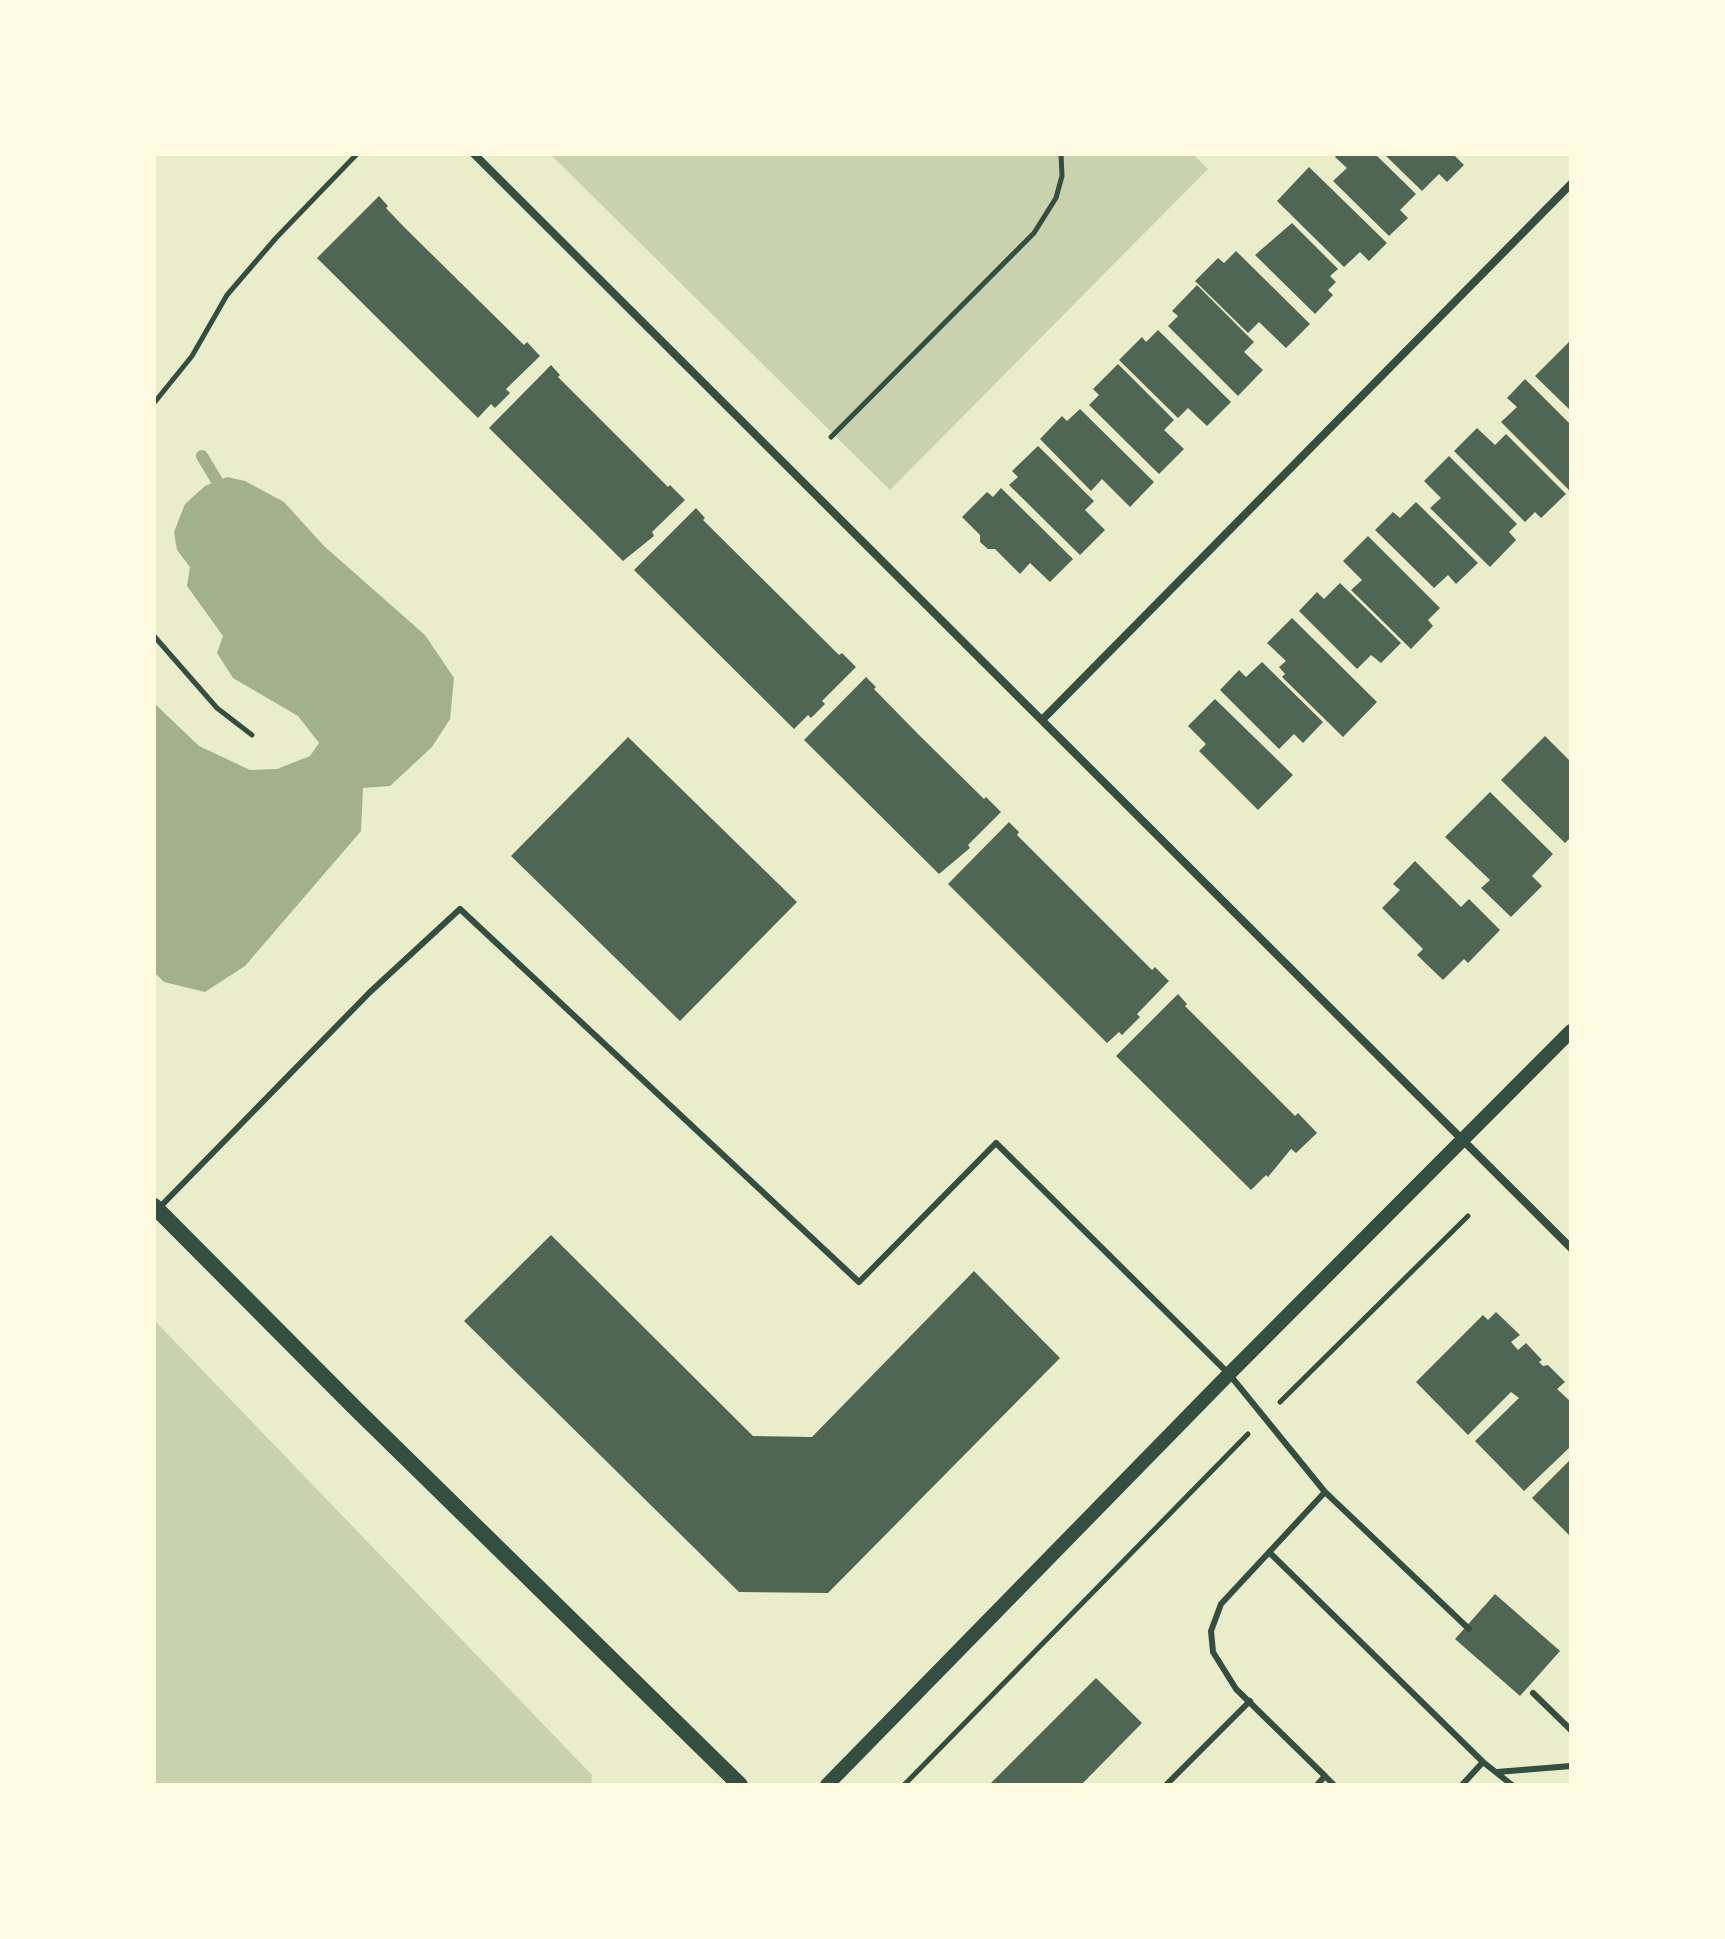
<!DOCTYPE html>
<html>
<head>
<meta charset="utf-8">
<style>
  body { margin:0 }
  #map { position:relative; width:1725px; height:1939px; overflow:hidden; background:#e9edc9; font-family:Ubuntu,sans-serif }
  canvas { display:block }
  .frame { position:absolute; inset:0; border:156px solid #fefae0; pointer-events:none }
</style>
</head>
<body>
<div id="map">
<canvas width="1725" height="1939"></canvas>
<div class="frame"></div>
</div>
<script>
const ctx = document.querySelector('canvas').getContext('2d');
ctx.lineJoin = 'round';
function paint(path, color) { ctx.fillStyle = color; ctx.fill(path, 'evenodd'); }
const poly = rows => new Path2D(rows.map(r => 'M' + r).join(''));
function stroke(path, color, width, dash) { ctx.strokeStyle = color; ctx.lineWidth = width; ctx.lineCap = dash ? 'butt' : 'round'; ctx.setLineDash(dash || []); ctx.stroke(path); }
const green = poly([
  [550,154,1193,154,1208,169,890,490],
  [154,1320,592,1775,591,1785,154,1785]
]);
const water = poly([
  [227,477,245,481,284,502,324,546,425,635,454,678,450,719,432,747,390,786,363,788,361,831,245,966,205,992,164,982,154,972,154,703,199,746,250,770,277,769,310,756,319,743,298,716,233,678,217,653,223,636,187,586,190,567,177,550,174,532,185,504,205,486]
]);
const stream = poly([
  [202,456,217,481]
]);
const building = poly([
  [1337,154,1375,154,1416,194,1400,210,1408,218,1389,236,1333,181,1347,168,1335,157],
  [1384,154,1453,154,1464,165,1447,182,1439,174,1422,191],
  [1309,167,1387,243,1369,261,1360,252,1344,267,1277,201],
  [379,196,388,206,386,208,405,228,524,345,527,342,540,356,506,389,510,393,495,408,491,404,478,418,317,258],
  [1292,223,1338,269,1330,276,1336,282,1328,290,1333,295,1315,314,1255,255],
  [1236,251,1310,324,1286,348,1259,322,1248,333,1195,281,1218,258,1224,263],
  [1197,285,1254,342,1244,352,1263,370,1238,396,1168,326,1178,316,1172,311],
  [1158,330,1231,402,1207,426,1188,408,1178,418,1119,360,1142,337,1146,342],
  [1570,341,1571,343,1571,411,1535,376],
  [1118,364,1174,420,1164,430,1184,449,1159,474,1089,405,1099,395,1093,389],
  [551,365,560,375,558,377,668,487,670,485,685,500,652,532,654,536,623,561,489,428],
  [1525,379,1571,425,1571,487,1569,490,1501,422,1517,407,1507,398],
  [1080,409,1154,482,1130,507,1102,479,1091,491,1040,439,1062,416,1067,421],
  [1477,428,1495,445,1506,434,1566,494,1541,518,1535,512,1525,522,1454,451],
  [1038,446,1094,501,1085,510,1105,530,1080,555,1009,485,1018,477,1012,471],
  [1449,456,1517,524,1509,532,1516,540,1490,567,1430,508,1441,498,1424,481],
  [1001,488,1073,559,1050,582,1030,563,1020,574,995,549,988,549,980,542,980,535,962,517,987,492,993,497],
  [1416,502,1478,563,1456,584,1448,575,1434,588,1375,530,1393,512,1400,518],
  [696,508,705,518,703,520,827,643,839,655,842,653,856,667,822,701,825,704,811,718,808,715,794,729,634,570],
  [1368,536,1440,608,1428,620,1433,626,1411,649,1351,590,1362,580,1343,561],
  [1340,583,1401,643,1381,663,1371,655,1357,669,1299,611,1317,592,1324,599],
  [1292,618,1377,702,1343,737,1282,677,1285,674,1279,667,1286,661,1267,643],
  [1262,662,1323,722,1303,743,1294,734,1279,749,1220,690,1239,670,1246,677],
  [866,677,876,687,874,689,919,735,984,799,986,797,1001,812,968,845,970,848,939,874,804,740],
  [1215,699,1293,775,1258,810,1199,751,1206,744,1188,726],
  [1545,736,1571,762,1571,837,1565,843,1501,780],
  [628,737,797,902,680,1021,511,856],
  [1490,792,1553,854,1532,876,1542,886,1511,917,1481,888,1490,880,1445,837],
  [1009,822,1019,832,1017,835,1152,970,1155,967,1169,981,1137,1014,1140,1017,1122,1035,1119,1032,1107,1043,948,884],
  [1415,861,1461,907,1469,899,1500,930,1468,963,1464,959,1443,980,1417,955,1423,949,1382,908,1400,890,1393,884],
  [1178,994,1187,1004,1185,1006,1295,1116,1298,1113,1317,1133,1296,1153,1291,1149,1268,1177,1266,1175,1251,1190,1116,1056],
  [551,1235,753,1436,812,1437,974,1271,1060,1358,828,1593,739,1592,464,1321],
  [1496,1312,1520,1335,1511,1342,1518,1350,1526,1343,1542,1360,1539,1362,1543,1366,1548,1365,1565,1382,1557,1389,1571,1402,1571,1451,1569,1448,1524,1491,1475,1441,1519,1398,1511,1392,1468,1435,1416,1382,1483,1315,1488,1320],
  [1571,1459,1571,1537,1532,1498],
  [1495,1594,1560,1651,1520,1696,1455,1639],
  [1096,1678,1142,1723,1081,1785,989,1785]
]);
const path = poly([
  [154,403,192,356,227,295,276,238,357,154],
  [831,437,1034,233,1056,198,1062,176,1061,154],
  [154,636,217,708,252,735],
  [1280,1402,1468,1216],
  [904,1785,1248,1434]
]);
const service = poly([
  [158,1209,370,992,460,909,859,1282,996,1143,1229,1374,1325,1492,1469,1629],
  [1325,1492,1221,1604,1211,1631,1213,1652,1236,1689,1325,1776],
  [1269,1552,1483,1762],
  [1533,1693,1571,1730],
  [1497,1772,1571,1766],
  [1166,1785,1250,1701],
  [1317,1785,1325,1776,1334,1785],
  [1462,1785,1483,1762,1512,1785]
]);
const minor = poly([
  [474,154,1571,1248],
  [1043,719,1571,184]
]);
const tertiary = poly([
  [827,1785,1229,1374,1571,1031]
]);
const secondary = poly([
  [154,1206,354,1407,740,1785]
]);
paint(green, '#cad2ad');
paint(water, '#a3b18a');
stroke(stream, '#a3b18a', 12);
paint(building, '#4f6655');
stroke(path, '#344e41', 5);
stroke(service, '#344e41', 6);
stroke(minor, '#344e41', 8);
stroke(tertiary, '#344e41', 14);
stroke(secondary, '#344e41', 16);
</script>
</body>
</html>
